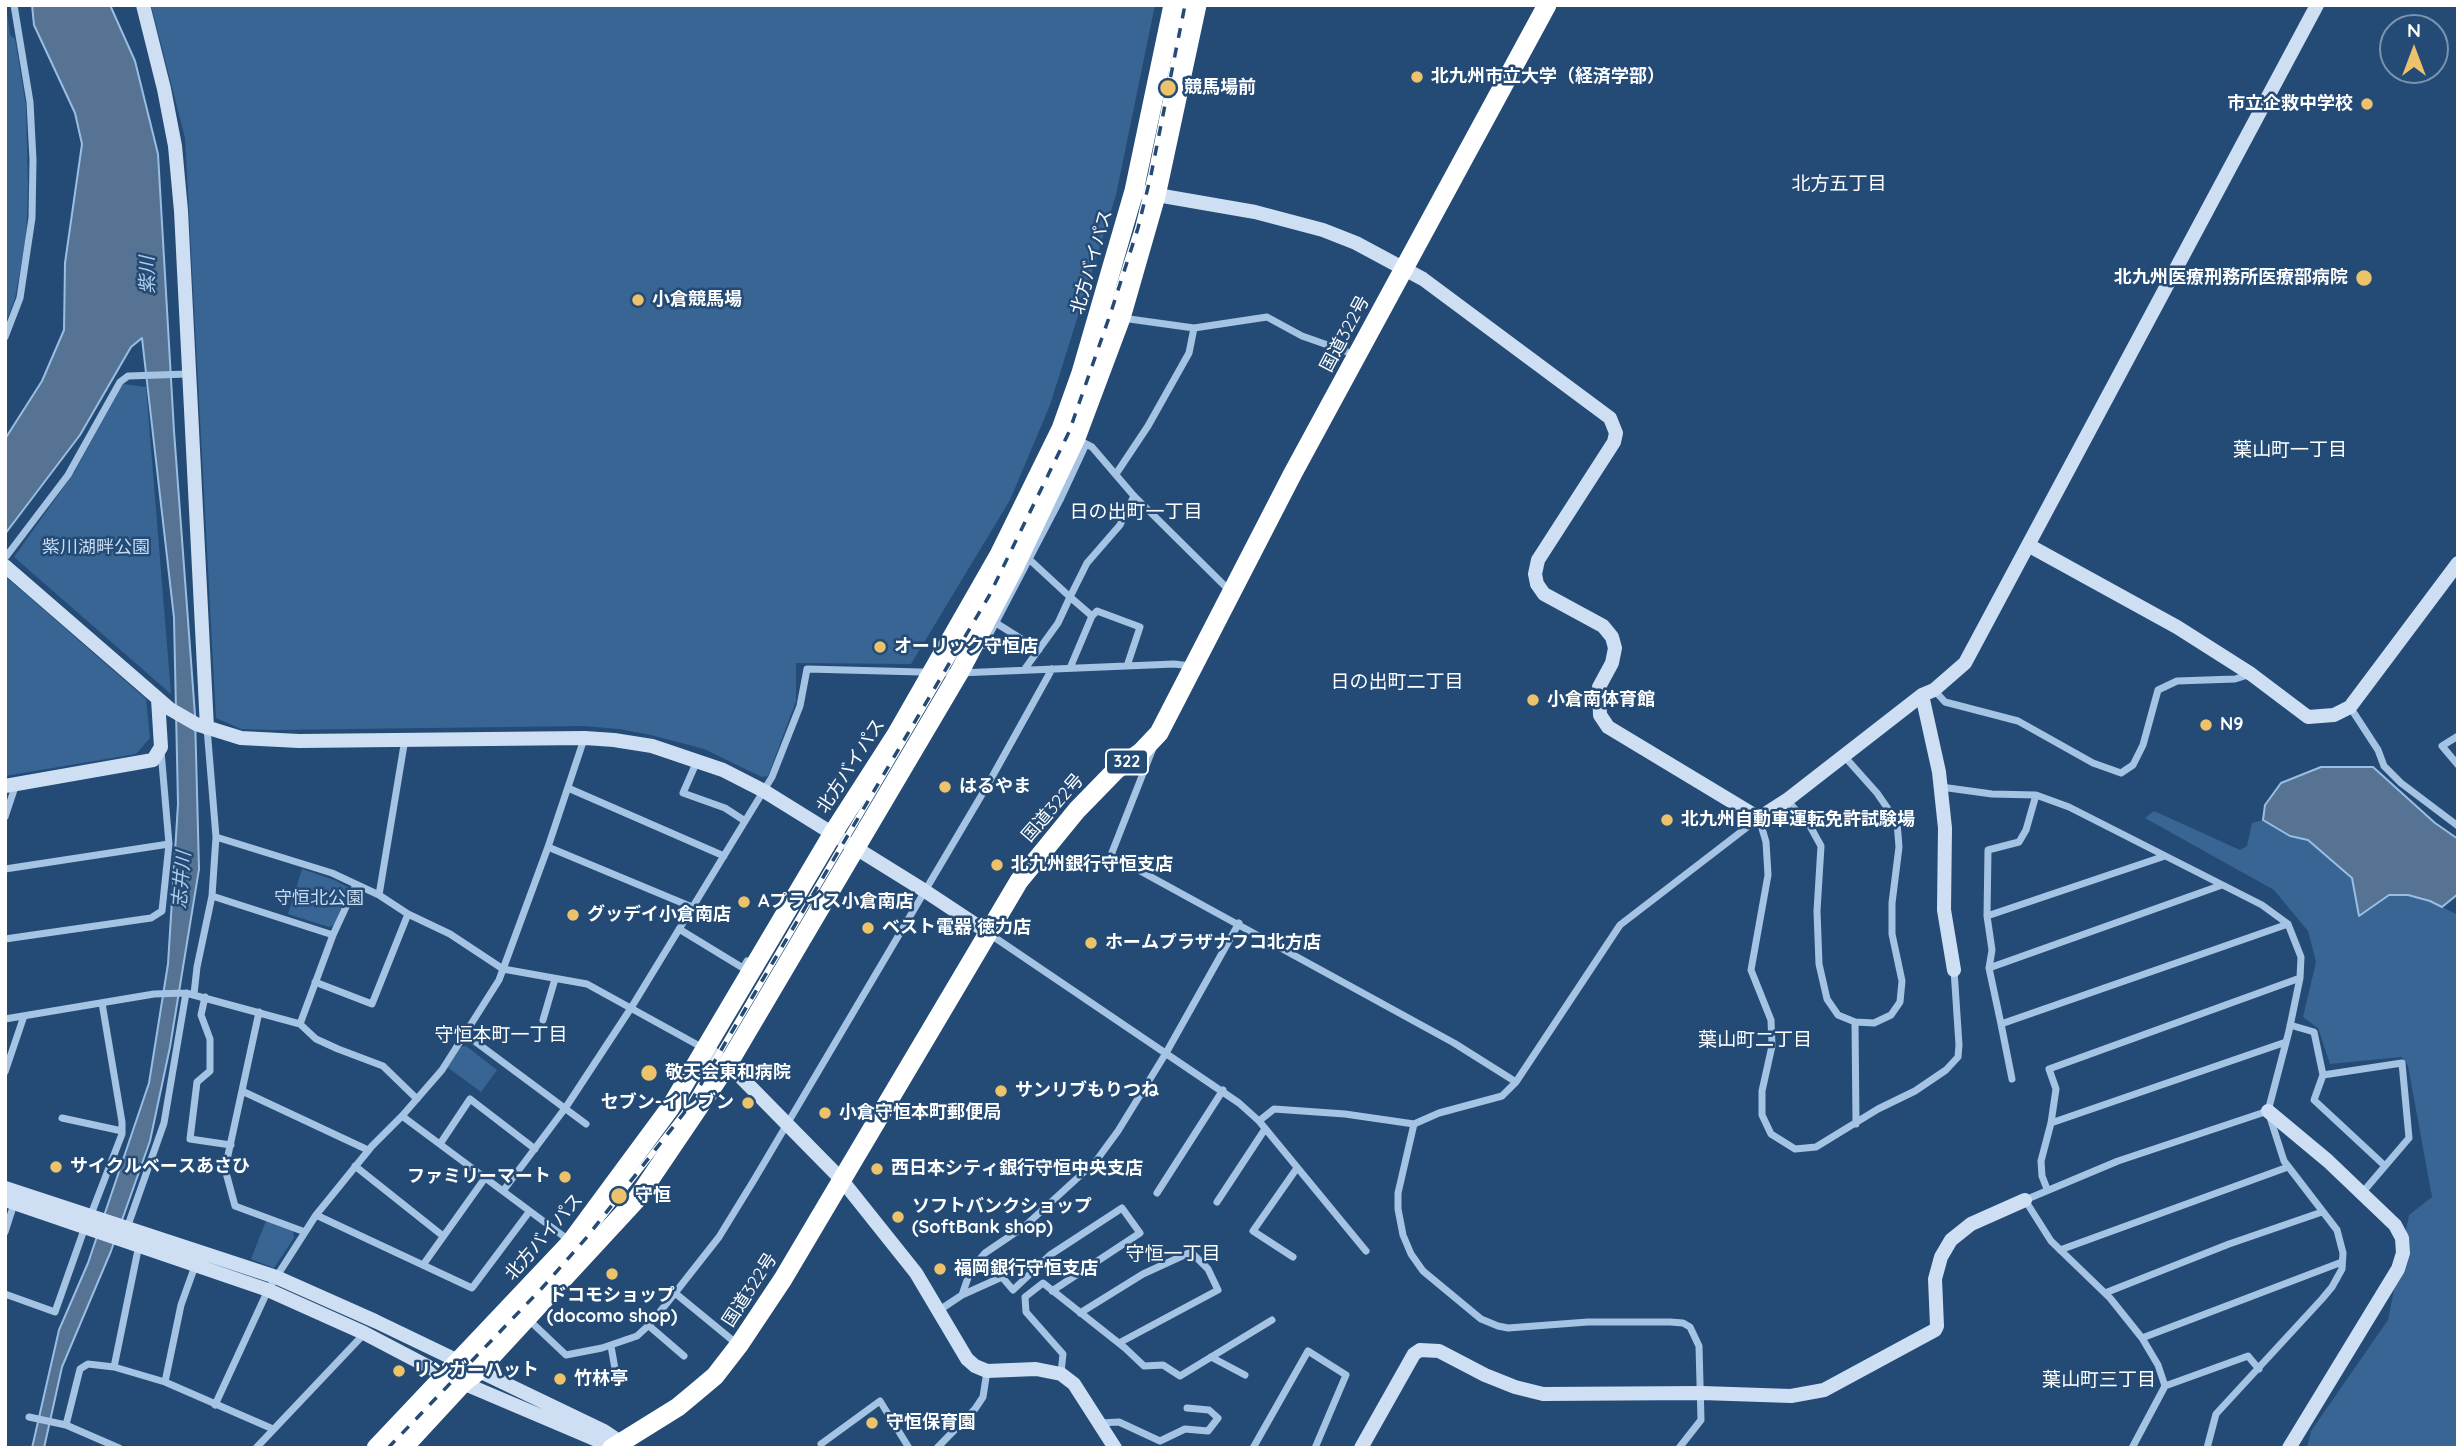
<!DOCTYPE html>
<html>
<head>
<meta charset="utf-8">
<style>
  body { margin:0 }
  #map { position:relative; width:2463px; height:1453px; overflow:hidden; background:#244b76; font-family:Quicksand,sans-serif }
  canvas { display:block }
  .frame { position:absolute; inset:0; border:7px solid #fff; pointer-events:none }
  .north { position:absolute; left:2379px; top:14px; width:70px; height:70px; box-sizing:border-box; background:#244b76; border:2px solid #7c93ad; border-radius:50%; rotate:0deg; font-size:19px; font-weight:700; line-height:28px; text-align:center; color:#fff }
  .north::after { content:''; display:block; margin:auto; width:24px; height:32px; background:#ecc26a; clip-path:polygon(50% 0,100% 100%,50% 72%,0 100%) }
</style>
</head>
<body>
<div id="map">
<canvas width="2463" height="1453"></canvas>
<div class="frame"></div>
<div class="north">N</div>
</div>
<script>
const ctx = document.querySelector('canvas').getContext('2d');
ctx.lineJoin = 'round';
function paint(path, color) { ctx.fillStyle = color; ctx.fill(path, 'evenodd'); }
const poly = rows => new Path2D(rows.map(r => 'M' + r).join(''));
function stroke(path, color, width, dash) { ctx.strokeStyle = color; ctx.lineWidth = width; ctx.lineCap = dash ? 'butt' : 'round'; ctx.setLineDash(dash || []); ctx.stroke(path); }
function write(font, color, halo, rows, align = 'center') {
  ctx.font = font + ' Quicksand,"Noto Sans JP",sans-serif'; ctx.lineWidth = 5; ctx.setLineDash([]); ctx.textBaseline = 'middle'; ctx.strokeStyle = halo; ctx.fillStyle = color; for (const [text, x, y, turn = 0] of rows) {
    ctx.save(); ctx.translate(x, y); ctx.rotate((+turn || 0) * Math.PI / 180); ctx.textAlign = isNaN(turn) ? turn : align; if (halo) ctx.strokeText(text, 0, 0); ctx.fillText(text, 0, 0); ctx.restore();
  }
}
const green = poly([
  [6,5,10,35,15,39,26,106,28,187,26,241,15,298,5,325],
  [151,5,1155,5,1116,195,1050,405,1010,500,911,664,796,663,796,701,768,776,762,777,704,749,651,735,619,729,584,726,273,730,241,729,216,718,185,138],
  [123,384,146,387,171,694,14,557,75,471],
  [5,576,146,699,150,738,136,754,5,776],
  [2154,811,2240,850,2247,846,2252,823,2263,820,2290,836,2308,840,2352,878,2359,916,2389,895,2408,895,2430,901,2458,915,2458,1448,2307,1448,2311,1431,2388,1320,2409,1215,2432,1197,2408,1066,2402,1057,2330,1064,2318,1028,2303,1017,2316,962,2308,931,2274,890,2145,818],
  [302,869,334,880,349,888,334,925,329,927,288,914],
  [466,1046,497,1070,481,1092,447,1067,460,1047],
  [266,1221,293,1229,294,1238,274,1268,251,1259]
]);
const water = poly([
  [32,5,110,5,135,61,158,154,174,431,195,715,199,869,170,1047,150,1141,111,1251,62,1367,44,1448,32,1448,59,1330,88,1263,149,1083,168,964,178,804,174,618,142,338,131,347,80,435,5,534,5,439,42,381,64,330,65,263,82,144,75,113,34,25,32,5],
  [2321,767,2373,767,2435,823,2458,839,2458,894,2442,907,2430,901,2408,895,2389,895,2359,916,2352,878,2308,840,2290,836,2263,820,2265,805,2281,783,2321,767]
]);
const street = poly([
  [1122,318,1194,328,1267,317,1302,336,1356,355],
  [5,337,20,298,32,218,33,160,30,102,14,5],
  [1082,442,1092,447,1134,496,1231,592],
  [1116,474,1148,426,1189,353,1194,328],
  [5,558,68,475,120,382,128,376,188,374],
  [1092,616,1097,611,1140,627,1127,666],
  [996,623,1039,650],
  [984,645,1060,500,1086,444],
  [1070,668,1092,616,1070,597,1087,563,1120,525,1134,496],
  [1024,670,1058,623,1070,597,1030,560],
  [1934,690,1945,702,2018,721,2093,763,2121,773,2133,765,2143,745,2158,690,2177,681,2235,679,2251,674],
  [2350,707,2378,750,2384,766,2401,783,2458,826],
  [2458,736,2442,746,2458,765],
  [1153,748,1111,855,1454,1043,1516,1082],
  [697,761,683,793,725,808,745,821],
  [1941,787,1992,794,2036,795,2069,807,2262,905,2288,924,2301,957,2300,978,2289,1031,2268,1111,2284,1161,2337,1230,2343,1253,2342,1269,2332,1287,2322,1299,2216,1414,2207,1448],
  [568,788,724,856],
  [2036,795,2026,830,2019,842,1988,850,1987,916,1992,950,1989,968,2001,1024,2288,924],
  [1787,800,1810,826,1821,846,1817,911,1819,964,1827,999,1838,1015,1855,1022,1874,1023,1891,1015,1900,1002,1902,981,1892,934,1892,903,1899,847,1897,822,1877,793,1844,756],
  [5,817,16,784],
  [216,837,332,873,379,895,408,914,450,934,503,969,587,984,705,1049],
  [548,847,692,907],
  [5,869,169,844],
  [356,885,333,935,300,1024,316,1039,338,1049,383,1066,417,1099],
  [379,895,405,739],
  [212,896,333,935],
  [1987,916,2165,856],
  [679,929,743,968,747,961],
  [991,935,1239,1103,1259,1121,1366,1251],
  [5,939,151,918,162,911,169,844,161,751],
  [1989,968,2222,885],
  [315,982,372,1004,408,914],
  [194,994,197,967,212,896,216,837,207,728],
  [205,997,201,1015,210,1039,210,1071,197,1082,190,1139,231,1145],
  [259,1012,225,1169,235,1206,305,1232],
  [5,1019,154,994,186,993,300,1024],
  [543,1020,555,979],
  [1855,1022,1856,1124],
  [2001,1024,2012,1079],
  [2290,1025,2314,1032,2323,1075],
  [465,1034,586,1124],
  [5,1072,24,1016],
  [242,1091,368,1150],
  [402,1116,570,1241],
  [62,1118,122,1131],
  [1259,1121,1274,1109,1345,1114,1414,1124,1439,1113,1502,1096,1516,1082,1620,925,1759,818,1766,842,1768,875,1751,970,1771,1020,1772,1046,1762,1091,1762,1115,1771,1134,1795,1149,1816,1147,1878,1109,1915,1091,1946,1070,1958,1057,1959,1045,1954,970],
  [2051,1123,2286,1042],
  [1414,1124,1398,1193,1398,1209,1403,1235,1411,1254,1423,1271,1481,1319,1498,1326,1508,1328,1588,1322,1670,1322,1683,1323,1690,1327,1699,1346,1701,1420,1679,1448],
  [440,1144,470,1099,535,1149],
  [355,1166,443,1236],
  [2047,1189,2042,1176,2041,1161,2051,1123,2056,1089,2049,1069,2300,978],
  [503,1191,566,1107,631,1008,772,777,800,706,807,669,959,673,1174,664,1191,666],
  [1157,1193,1223,1090],
  [2362,1193,2409,1138,2402,1063,2323,1075,2314,1100,2385,1166],
  [1217,1202,1265,1129],
  [316,1215,472,1288,529,1212],
  [90,1217,122,1134,122,1122,102,1003],
  [127,1228,164,1123,186,993],
  [5,1232,14,1204],
  [2060,1250,2288,1167],
  [1293,1257,1253,1231,1297,1168],
  [423,1265,485,1178],
  [675,1293,737,1344],
  [2105,1293,2229,1244,2322,1212],
  [5,1294,55,1312,85,1227],
  [962,1295,1002,1277,1013,1290,1050,1255,1122,1208,1140,1233,1052,1291],
  [938,1311,962,1295,971,1269,985,1253,1025,1226,1096,1161,1118,1131,1166,1053,1239,923],
  [1080,1313,1143,1274,1191,1252,1208,1269,1218,1290,1119,1343],
  [529,1320,566,1355,602,1348,637,1336,650,1324,675,1293,719,1237,754,1180,987,786,1052,669],
  [648,1325,684,1356],
  [2142,1338,2342,1262],
  [611,1346,615,1369],
  [1211,1357,1245,1375],
  [114,1367,139,1245],
  [1061,1373,1063,1354,1026,1312,1025,1297,1043,1283,1125,1348,1144,1366,1163,1365,1180,1376,1272,1320],
  [165,1382,181,1305,195,1266],
  [2165,1386,2158,1365,2142,1338,2110,1298,2051,1241,2025,1200,2118,1161,2268,1111],
  [215,1405,268,1290,316,1215,372,1146,402,1116,442,1070,499,980,548,847,584,739],
  [29,1417,66,1425,119,1448],
  [1100,1423,1119,1422,1160,1441,1185,1429,1208,1431,1218,1418,1209,1410,1187,1408],
  [66,1425,80,1369,88,1364,114,1367,165,1382,273,1429],
  [821,1444,880,1401,909,1448],
  [256,1448,364,1334],
  [937,1448,975,1409,983,1397,987,1371],
  [1253,1448,1308,1351,1346,1375,1315,1448],
  [2132,1448,2165,1386,2248,1356,2259,1369]
]);
const secondary = poly([
  [143,5,164,89,175,146,181,211,207,728],
  [1134,191,1255,212,1323,230,1356,243,1423,279,1610,418,1616,433,1614,442,1538,560,1535,574,1537,584,1544,594,1603,626,1612,637,1615,648,1612,663,1599,687,1600,715,1608,727,1759,818,1787,800,1922,695,1934,690,1965,663,2317,5],
  [2028,545,2177,627,2251,674,2308,717,2334,715,2350,707,2458,563],
  [5,566,170,709,196,724,241,738,299,741,585,738,614,740,652,746,723,770,764,791,925,891,987,932],
  [1922,695,1939,772,1945,828,1944,910,1954,970],
  [5,786,153,760,161,747,158,699],
  [707,1050,728,1064,841,1179,916,1273,967,1359,975,1366,987,1371,1036,1369,1061,1374,1074,1384,1115,1448],
  [2268,1111,2328,1161,2395,1225,2402,1238,2403,1253,2398,1269,2289,1448],
  [5,1188,276,1277,375,1321,604,1431,622,1443],
  [5,1200,268,1290,364,1333,444,1375,597,1440,617,1442],
  [1361,1448,1414,1354,1420,1350,1439,1351,1485,1375,1515,1387,1543,1394,1702,1393,1791,1396,1824,1390,1935,1330,1937,1326,1935,1279,1941,1257,1951,1240,1971,1224,2025,1200]
]);
const highway = poly([
  [376,1448,571,1242,670,1108,833,833,896,735,999,555,1061,429,1081,373,1134,191,1173,5],
  [403,1448,463,1383,477,1372,636,1200,728,1064,959,673,1015,566,1076,438,1121,318,1156,196,1197,5],
  [612,1448,678,1407,696,1392,715,1376,739,1345,783,1279,1019,881,1077,810,1116,770,1141,752,1159,733,1293,473,1547,5]
]);
const rail = poly([
  [388,1448,542,1288,587,1237,684,1113,989,596,1069,432,1111,312,1138,228,1151,175,1185,5]
]);
const markers = [
  [1417,77,7,"#ecc26a"],
  [1168,88,9,"#ecc26a"],
  [2367,104,7,"#ecc26a"],
  [2364,278,9,"#ecc26a"],
  [638,300,7,"#ecc26a"],
  [880,647,7,"#ecc26a"],
  [1533,700,7,"#ecc26a"],
  [2206,725,7,"#ecc26a"],
  [945,787,7,"#ecc26a"],
  [1667,820,7,"#ecc26a"],
  [997,865,7,"#ecc26a"],
  [744,902,7,"#ecc26a"],
  [573,915,7,"#ecc26a"],
  [868,928,7,"#ecc26a"],
  [1091,943,7,"#ecc26a"],
  [649,1073,9,"#ecc26a"],
  [1001,1091,7,"#ecc26a"],
  [748,1103,7,"#ecc26a"],
  [825,1113,7,"#ecc26a"],
  [56,1167,7,"#ecc26a"],
  [877,1169,7,"#ecc26a"],
  [565,1177,7,"#ecc26a"],
  [619,1196,9,"#ecc26a"],
  [898,1217,7,"#ecc26a"],
  [940,1269,7,"#ecc26a"],
  [612,1274,7,"#ecc26a"],
  [399,1371,7,"#ecc26a"],
  [560,1379,7,"#ecc26a"],
  [872,1423,7,"#ecc26a"]
];
const shields = [
  [1127,762,42]
];
const shieldNames = [
  ["322",1127,762]
];
const poiNames = [
  ["北九州市立大学（経済学部）",1431,77],
  ["競馬場前",1184,88],
  ["市立企救中学校",2353,104,"right"],
  ["北九州医療刑務所医療部病院",2348,278,"right"],
  ["小倉競馬場",652,300],
  ["オーリック守恒店",894,647],
  ["小倉南体育館",1547,700],
  ["N9",2220,725],
  ["はるやま",959,787],
  ["北九州自動車運転免許試験場",1681,820],
  ["北九州銀行守恒支店",1011,865],
  ["Aプライス小倉南店",758,902],
  ["グッデイ小倉南店",587,915],
  ["ベスト電器 徳力店",882,928],
  ["ホームプラザナフコ北方店",1105,943],
  ["敬天会東和病院",665,1073],
  ["サンリブもりつね",1015,1091],
  ["セブン-イレブン",734,1103,"right"],
  ["小倉守恒本町郵便局",839,1113],
  ["サイクルベースあさひ",70,1167],
  ["西日本シティ銀行守恒中央支店",891,1169],
  ["ファミリーマート",551,1177,"right"],
  ["守恒",635,1196],
  ["ソフトバンクショップ",912,1207],
  ["(SoftBank shop)",912,1228],
  ["福岡銀行守恒支店",954,1269],
  ["ドコモショップ",612,1296,"center"],
  ["(docomo shop)",612,1317,"center"],
  ["リンガーハット",413,1371],
  ["竹林亭",574,1379],
  ["守恒保育園",886,1423]
];
const streetNames = [
  ["北方バイパス",1092,262,-74],
  ["国道322号",1345,334,-62],
  ["北方バイパス",851,766,-57],
  ["国道322号",1053,808,-49],
  ["北方バイパス",544,1237,-49],
  ["国道322号",750,1290,-57]
];
const parkNames = [
  ["紫川湖畔公園",96,548],
  ["守恒北公園",319,899]
];
const neighbourhoodNames = [
  ["北方五丁目",1839,184],
  ["葉山町一丁目",2290,450],
  ["日の出町一丁目",1136,512],
  ["日の出町二丁目",1397,682],
  ["守恒本町一丁目",501,1035],
  ["葉山町二丁目",1755,1040],
  ["守恒一丁目",1173,1254],
  ["葉山町三丁目",2099,1380]
];
const waterNames = [
  ["紫川",148,275,-91],
  ["志井川",182,880,-85]
];
paint(green, '#386594');
paint(water, '#567393');
stroke(water, '#99bee3', 2);
stroke(street, '#a5c3e3', 7);
stroke(secondary, '#cedff3', 14);
stroke(highway, '#fff', 19);
stroke(rail, '#fff', 6);
stroke(rail, '#244b76', 3.5, [10]);
for (const [x, y, r, color] of markers) { const dot = new Path2D(); dot.arc(x, y, r, 0, 2 * Math.PI); ctx.fillStyle = color; ctx.fill(dot); stroke(dot, '#244b76', 2.5); }
for (const [x, y, w] of shields) { const box = new Path2D(); box.roundRect(x - w / 2, y - 12.5, w, 25, 5); ctx.fillStyle = '#244b76'; ctx.fill(box); stroke(box, '#fff', 2); }
write('bold 16px', '#fff', null, shieldNames);
write('bold 18px', '#fff', '#244b76', poiNames, 'left');
write('18px', '#fff', '#244b76', streetNames);
write('18px', '#c7dcf2', '#244b76', parkNames);
write('19px', '#fff', '#244b76', neighbourhoodNames);
write('italic 19px', '#b0cdeb', '#244b76', waterNames);
</script>
</body>
</html>
